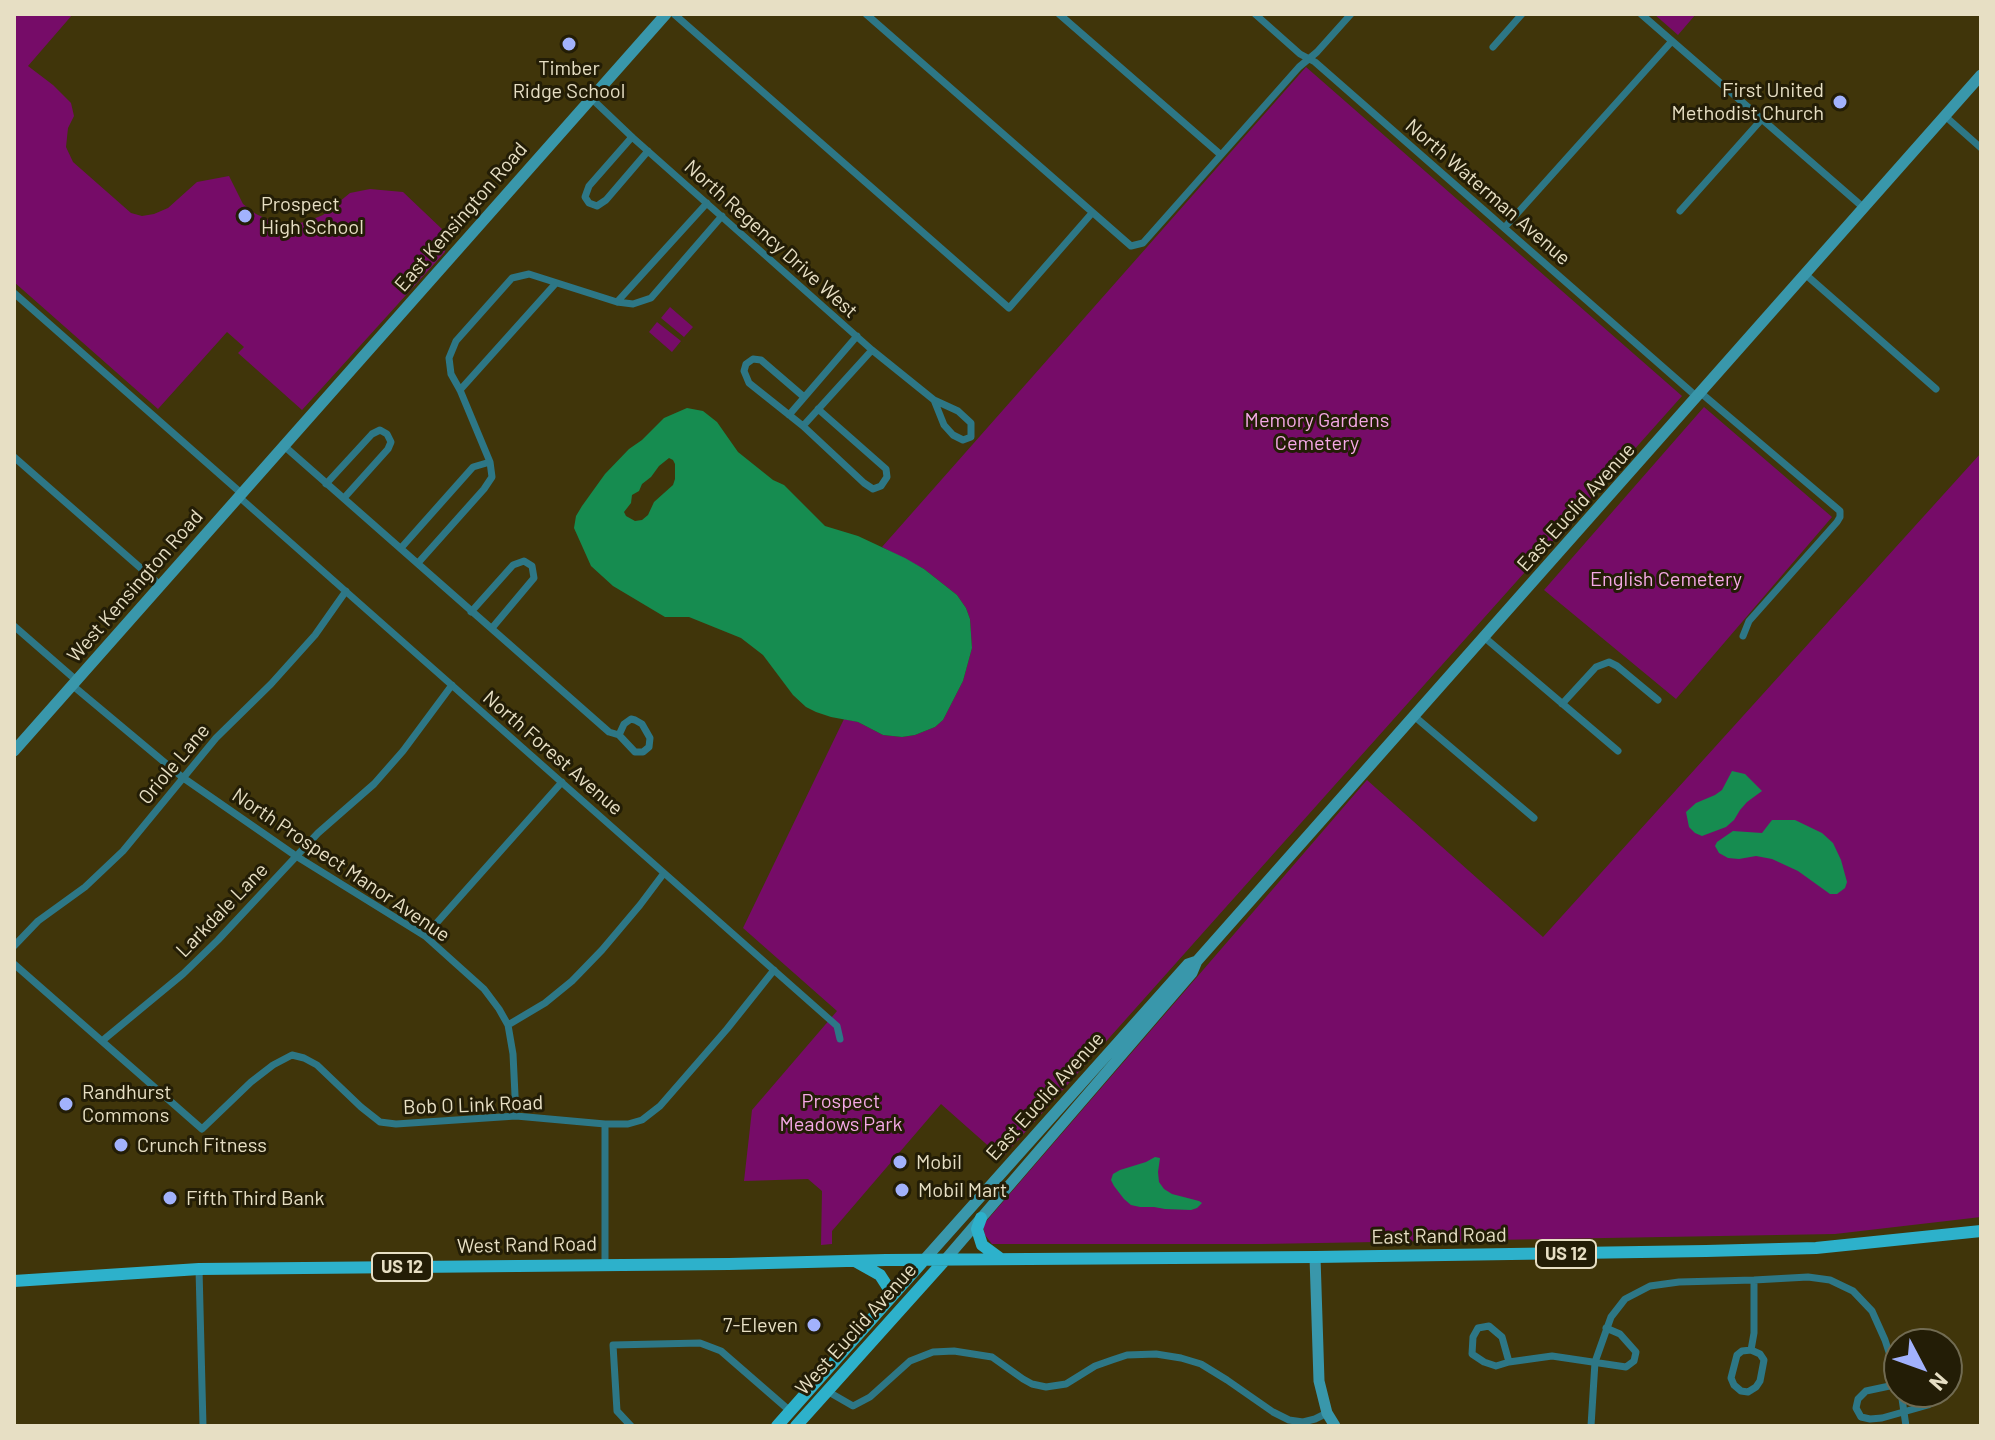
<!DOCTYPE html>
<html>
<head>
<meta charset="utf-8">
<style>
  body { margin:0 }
  #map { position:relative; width:1995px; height:1440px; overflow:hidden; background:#40350a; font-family:Barlow,sans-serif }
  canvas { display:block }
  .frame { position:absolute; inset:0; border:16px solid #e7dfc4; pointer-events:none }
  .north { position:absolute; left:1883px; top:1328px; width:80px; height:80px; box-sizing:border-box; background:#231d06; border:2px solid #716b52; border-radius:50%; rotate:131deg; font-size:22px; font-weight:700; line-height:32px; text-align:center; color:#e7dfc4 }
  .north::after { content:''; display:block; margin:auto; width:28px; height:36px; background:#a2b2fd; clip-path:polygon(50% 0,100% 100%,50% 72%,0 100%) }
</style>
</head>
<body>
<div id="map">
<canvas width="1995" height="1440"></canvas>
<div class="frame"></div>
<div class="north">N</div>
</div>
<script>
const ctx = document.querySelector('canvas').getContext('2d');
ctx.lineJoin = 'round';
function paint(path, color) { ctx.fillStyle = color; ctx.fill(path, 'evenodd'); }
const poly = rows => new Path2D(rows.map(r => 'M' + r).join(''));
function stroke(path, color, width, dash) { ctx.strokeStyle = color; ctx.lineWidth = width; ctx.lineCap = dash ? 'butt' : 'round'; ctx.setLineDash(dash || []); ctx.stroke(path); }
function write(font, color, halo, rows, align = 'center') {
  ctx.font = font + ' Barlow,sans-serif'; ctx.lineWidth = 6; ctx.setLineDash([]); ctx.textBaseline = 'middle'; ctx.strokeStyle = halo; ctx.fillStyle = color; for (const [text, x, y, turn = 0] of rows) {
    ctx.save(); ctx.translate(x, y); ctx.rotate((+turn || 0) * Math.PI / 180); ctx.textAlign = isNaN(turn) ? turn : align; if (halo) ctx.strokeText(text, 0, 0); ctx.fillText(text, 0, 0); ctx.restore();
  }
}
const green = poly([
  [14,14,73,14,28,66,53,85,71,103,74,116,68,128,66,147,73,162,131,213,142,216,154,214,168,208,197,182,229,176,243,204,256,214,271,221,290,224,306,222,323,215,350,193,370,189,403,192,443,230,446,241,445,252,302,410,238,353,244,347,227,332,158,409,14,282],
  [1654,14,1696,14,1678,35],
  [1306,67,1682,396,1002,1158,941,1104,832,1231,832,1244,821,1245,822,1191,808,1179,744,1181,752,1110,837,1011,743,928,844,719,858,722,883,735,902,737,915,735,935,727,943,720,963,681,972,648,970,619,966,608,957,595,924,569,882,547],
  [670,307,693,327,684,337,661,318],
  [657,322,681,341,672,352,649,332],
  [1704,407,1832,517,1676,699,1544,590],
  [1981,453,1981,1217,1835,1234,1262,1244,992,1244,985,1235,983,1225,1367,780,1543,937]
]);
const water = poly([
  [687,408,703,411,717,422,738,452,773,480,784,485,825,526,858,536,905,558,924,569,957,595,966,608,970,619,972,648,963,681,943,720,935,727,915,735,902,737,883,735,858,722,831,717,816,712,806,707,793,695,763,655,741,638,689,617,665,617,613,586,591,566,574,528,576,516,582,506,605,474,629,449,642,440,664,418],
  [669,458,673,460,675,464,675,479,673,485,654,502,648,515,642,520,635,521,626,516,624,512,631,503,632,495,639,491,642,484,651,477,659,466],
  [1732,771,1745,774,1762,791,1747,802,1740,810,1734,820,1726,827,1702,836,1695,833,1689,827,1686,812,1696,803,1715,795,1722,790],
  [1772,820,1795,820,1822,833,1833,843,1841,860,1847,882,1845,888,1837,894,1830,894,1798,871,1772,859,1756,856,1739,859,1728,858,1719,853,1715,846,1717,842,1733,831,1762,833],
  [1155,1157,1160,1158,1158,1172,1159,1182,1164,1189,1172,1194,1199,1201,1202,1203,1197,1208,1191,1210,1165,1209,1154,1207,1140,1207,1131,1205,1124,1199,1114,1186,1111,1180,1113,1174,1120,1170,1146,1162]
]);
const minor = poly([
  [674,14,1009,308,1092,213],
  [866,14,1131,246,1143,243,1299,67,1317,52,1351,14],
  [1059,14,1221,155],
  [1255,14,1300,54,1315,62,1697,397],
  [1641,14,1864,208],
  [1493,47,1522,14],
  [591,98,632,137,872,350,934,400,958,411,971,423,971,437,963,440,953,435,944,425,934,400],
  [1945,116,1981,148],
  [632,137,589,186,585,197,589,203,597,206,606,200,648,151],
  [1680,211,1762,119],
  [1505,227,1672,41],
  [1805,274,1936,389],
  [14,293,241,493],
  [617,302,707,203],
  [460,390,556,283],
  [1701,393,1840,511,1840,517,1837,522,1749,621,1743,636],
  [804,397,761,360,753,359,746,364,744,371,749,383,803,426,864,483,873,489,881,486,887,477,886,469,818,409],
  [789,415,857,336],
  [803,426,872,350],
  [283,445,609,732,619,735,624,724,631,719,635,720,642,724,650,738,649,747,643,752,635,752,619,735],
  [14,457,160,585],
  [326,484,372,434,380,430,387,434,391,442,388,449,344,498],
  [238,496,837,1026,840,1039],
  [401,548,473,467,490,462],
  [418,563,484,489,492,477,490,462,460,390,451,374,449,358,456,341,512,278,529,274,617,302,633,304,651,298,722,216],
  [471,612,513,565,524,561,532,566,534,578,492,628],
  [14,626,76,680],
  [1484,637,1618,751],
  [72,685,182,777,296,856,425,936,484,989,499,1009,508,1025,513,1054,516,1116],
  [1562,704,1596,667,1609,662,1617,666,1658,700],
  [1414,716,1534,818],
  [425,936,562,782],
  [14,946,38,921,85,887,123,851,216,738,271,684,315,635,346,591],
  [14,964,202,1129,251,1082,273,1065,292,1055,304,1058,317,1065,361,1107,380,1122,396,1124,516,1116,605,1124,628,1124,642,1120,660,1106,727,1029,774,970],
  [508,1025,545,1003,572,981,602,950,640,905,664,873],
  [102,1041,183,974,218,940,318,833,374,784,403,751,452,685],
  [605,1124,605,1264],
  [199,1269,203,1426],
  [1751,1350,1760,1354,1764,1360,1760,1381,1756,1387,1748,1392,1741,1391,1734,1385,1731,1378,1737,1355,1742,1351,1751,1350],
  [1751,1350,1754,1333,1754,1280],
  [1509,1362,1502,1337,1489,1326,1478,1328,1473,1337,1472,1354,1484,1362,1496,1366,1509,1362,1552,1356,1626,1367,1634,1361,1636,1352,1620,1334,1606,1328],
  [1899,1384,1866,1391,1858,1399,1856,1408,1861,1417,1870,1419,1882,1418,1928,1405,1936,1400,1940,1392],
  [827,1391,853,1406,870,1397,910,1361,933,1352,954,1351,992,1357,1023,1379,1032,1384,1046,1387,1066,1384,1095,1366,1112,1360,1127,1355,1156,1354,1181,1358,1201,1364,1227,1380,1273,1412,1289,1420,1303,1422,1315,1419,1327,1413],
  [1901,1392,1906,1426],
  [631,1426,617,1411,613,1345,700,1343,721,1351,790,1411],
  [1591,1426,1595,1362,1611,1317,1625,1299,1650,1286,1679,1282,1754,1280,1808,1277,1830,1280,1853,1291,1872,1311,1885,1340,1899,1383]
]);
const secondary = poly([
  [14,751,666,14],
  [1315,1257,1319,1381,1327,1413,1335,1426],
  [924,1260,1188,964,1197,961],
  [945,1260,1192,973,1197,961,1981,75]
]);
const primary = poly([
  [981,1218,977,1229,982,1245,1001,1259],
  [855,1261,880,1275,889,1289,891,1297],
  [14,1281,199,1269,729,1264,886,1260,1315,1257,1706,1251,1816,1248,1981,1231],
  [777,1426,924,1260],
  [796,1426,945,1260]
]);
const markers = [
  [569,44,8,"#a2b2fd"],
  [1840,102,8,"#a2b2fd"],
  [245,216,8,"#a2b2fd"],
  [66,1104,8,"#a2b2fd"],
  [121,1145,8,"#a2b2fd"],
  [900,1162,8,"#a2b2fd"],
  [902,1190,8,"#a2b2fd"],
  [170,1198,8,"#a2b2fd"],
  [814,1325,8,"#a2b2fd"]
];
const shields = [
  [1566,1254,60],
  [402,1267,60]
];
const shieldNames = [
  ["US 12",1566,1254],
  ["US 12",402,1267]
];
const poiNames = [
  ["Timber",569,68,"center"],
  ["Ridge School",569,91,"center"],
  ["First United",1824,90,"right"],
  ["Methodist Church",1824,113,"right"],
  ["Prospect",261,204],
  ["High School",261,227],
  ["Randhurst",82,1092],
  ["Commons",82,1115],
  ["Crunch Fitness",137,1145],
  ["Mobil",916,1162],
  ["Mobil Mart",918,1190],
  ["Fifth Third Bank",186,1198],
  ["7-Eleven",798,1325,"right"]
];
const streetNames = [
  ["North Waterman Avenue",1488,192,41],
  ["East Kensington Road",461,217,-49],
  ["North Regency Drive West",771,239,42],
  ["East Euclid Avenue",1576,507,-48],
  ["West Kensington Road",135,586,-49],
  ["North Forest Avenue",553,753,41],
  ["Oriole Lane",174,764,-50],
  ["North Prospect Manor Avenue",341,865,34],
  ["Larkdale Lane",222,910,-46],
  ["East Euclid Avenue",1045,1096,-48],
  ["Bob O Link Road",473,1105,-2],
  ["East Rand Road",1439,1236,-1],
  ["West Rand Road",527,1245,-1],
  ["West Euclid Avenue",856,1329,-48]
];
const parkNames = [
  ["Memory Gardens",1317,420],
  ["Cemetery",1317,443],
  ["English Cemetery",1666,579],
  ["Prospect",841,1101],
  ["Meadows Park",841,1124]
];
paint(green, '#760c68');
paint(water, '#168c50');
stroke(minor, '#2d7786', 7);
stroke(secondary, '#3997ab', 11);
stroke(primary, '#2db1cb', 12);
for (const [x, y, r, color] of markers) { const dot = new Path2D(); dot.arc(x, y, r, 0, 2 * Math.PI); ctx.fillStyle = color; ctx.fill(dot); stroke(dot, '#231d06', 3); }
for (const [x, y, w] of shields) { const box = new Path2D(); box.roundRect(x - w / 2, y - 14, w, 28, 6); ctx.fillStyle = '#231d06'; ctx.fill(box); stroke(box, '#e7dfc4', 2); }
write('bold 18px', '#e7dfc4', null, shieldNames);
write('20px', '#e7dfc4', '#231d06', poiNames, 'left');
write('20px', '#e7dfc4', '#231d06', streetNames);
write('20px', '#f6a9e6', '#231d06', parkNames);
</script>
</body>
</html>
